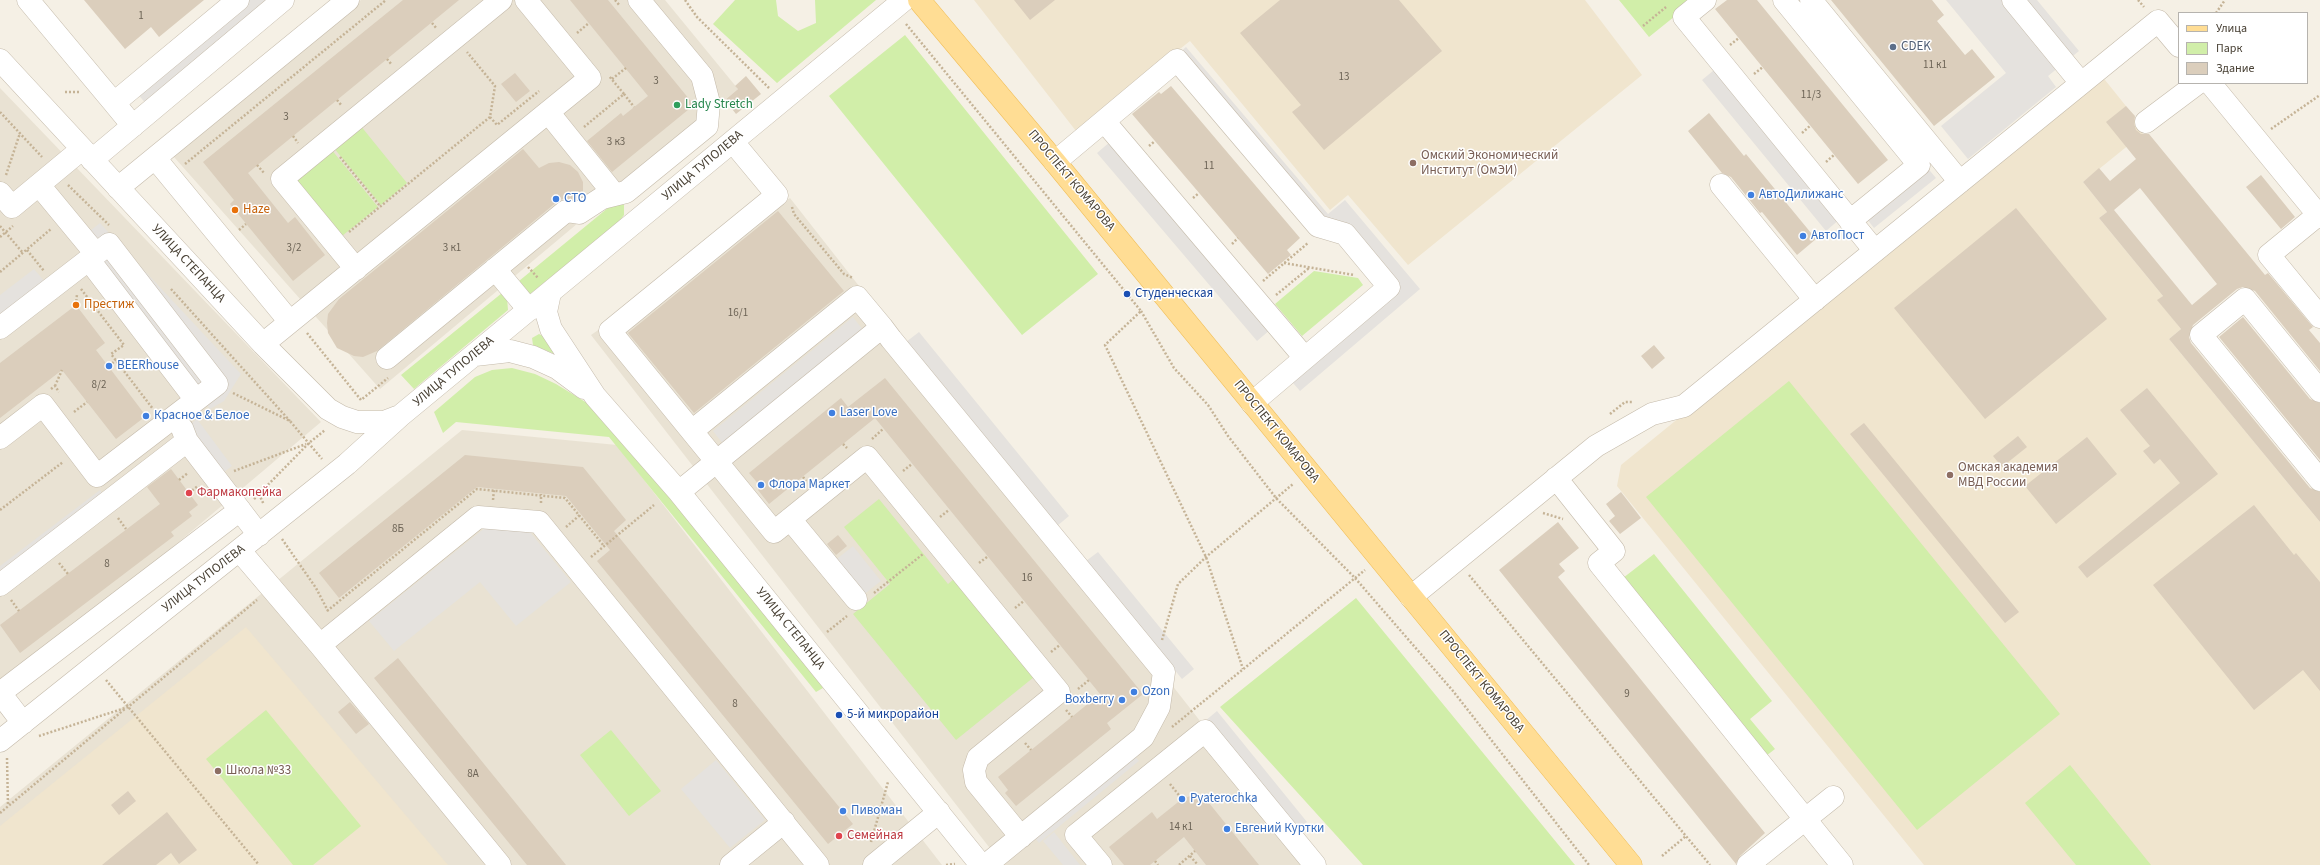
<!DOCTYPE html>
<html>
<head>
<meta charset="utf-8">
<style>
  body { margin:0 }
  #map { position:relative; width:2320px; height:865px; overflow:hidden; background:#f5f0e5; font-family:"Source Sans 3",sans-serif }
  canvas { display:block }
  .legend { position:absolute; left:2178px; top:12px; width:130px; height:72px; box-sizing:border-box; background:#fff; border:1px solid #b6b3ae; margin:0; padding:5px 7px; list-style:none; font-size:12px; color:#484034 }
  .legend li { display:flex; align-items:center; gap:8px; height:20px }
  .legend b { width:20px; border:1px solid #b6b3ae }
</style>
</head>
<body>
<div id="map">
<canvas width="2320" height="865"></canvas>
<ul class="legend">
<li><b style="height:5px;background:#ffdd94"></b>Улица</li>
<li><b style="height:11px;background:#d1eea9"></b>Парк</li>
<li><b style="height:11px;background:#dbcebc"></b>Здание</li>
</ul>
</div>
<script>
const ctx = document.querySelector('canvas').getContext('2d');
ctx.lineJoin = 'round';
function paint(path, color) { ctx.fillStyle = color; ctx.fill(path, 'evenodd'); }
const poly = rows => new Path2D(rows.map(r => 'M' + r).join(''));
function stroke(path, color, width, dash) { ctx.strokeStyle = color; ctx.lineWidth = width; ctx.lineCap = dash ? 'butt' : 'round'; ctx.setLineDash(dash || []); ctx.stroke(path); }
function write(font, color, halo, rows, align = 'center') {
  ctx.font = font + ' "Source Sans 3",sans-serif'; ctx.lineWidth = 3; ctx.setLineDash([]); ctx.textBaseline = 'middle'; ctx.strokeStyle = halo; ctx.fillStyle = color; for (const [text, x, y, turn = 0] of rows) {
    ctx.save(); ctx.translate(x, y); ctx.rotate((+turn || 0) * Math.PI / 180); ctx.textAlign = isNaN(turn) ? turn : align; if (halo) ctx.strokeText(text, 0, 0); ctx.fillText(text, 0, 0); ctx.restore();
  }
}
const residential = poly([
  [361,0,665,0,738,89,380,389,166,148],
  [0,88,321,422,0,693],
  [790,198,1313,865,1003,865,591,335],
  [462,430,617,445,942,865,0,865,0,807]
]);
const education = poly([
  [974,0,1585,0,1642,75,1408,265,1348,195,1330,210,1190,41,1076,131],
  [2101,75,2146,131,2083,182,2107,212,2099,218,2163,296,2158,300,2181,329,2169,339,2320,522,2320,865,1924,865,1617,486,1621,465],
  [246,627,448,865,0,865,0,826]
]);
const green = poly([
  [735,0,776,0,778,16,798,31,816,23,815,0,876,0,777,83,713,24],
  [1619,0,1695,0,1649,37],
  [905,35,1098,274,1022,335,829,96],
  [360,125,407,183,381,205,333,147],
  [331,149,378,207,342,236,294,179],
  [620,198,624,205,624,215,617,224,530,294,519,281],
  [1314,271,1358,278,1363,285,1302,336,1275,304],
  [502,293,507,298,508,310,414,389,401,375],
  [539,334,543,336,557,355,533,345,532,338],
  [512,368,535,374,556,384,587,403,617,431,813,671,823,688,816,692,609,437,456,422,443,433,434,412,475,377,492,370],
  [1789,381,2060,714,1917,830,1646,497],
  [879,499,948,584,954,579,1034,677,956,740,853,614,890,584,844,527],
  [1654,554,1772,701,1750,719,1775,749,1766,756,1623,578],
  [1356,598,1575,865,1363,865,1220,707],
  [266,710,361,826,313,865,293,865,206,759],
  [611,730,661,791,629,816,580,755],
  [2070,765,2151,865,2076,865,2025,803]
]);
const parking = poly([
  [221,0,272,0,147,105,126,80],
  [1946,0,2037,0,2079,51,2048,76,2056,87,1968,159,1941,126,2006,73],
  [1186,47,1328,214,1345,200,1420,289,1300,391,1280,368,1375,287,1337,242,1315,237,1168,63],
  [1725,61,1848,212,1826,231,1702,80],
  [1117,136,1277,324,1257,341,1097,153],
  [1920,159,1936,178,1874,228,1859,209],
  [100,223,241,374,224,401,210,409,77,241],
  [34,269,46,283,0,318,0,295],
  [853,317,863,330,723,444,713,431],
  [919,332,1069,516,1057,526,906,342],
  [197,419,232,466,220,475,184,429],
  [100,490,109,502,0,585,0,566],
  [491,523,525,526,571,582,516,626,480,582,394,651,369,621],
  [853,546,881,581,852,604,823,570],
  [1098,552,1194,669,1182,679,1086,561],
  [1217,711,1307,822,1295,831,1205,721],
  [1129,749,1139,761,1039,843,1029,831],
  [716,760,765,820,730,848,681,789],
  [1054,832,1080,865,1063,865,1043,841]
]);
const building = poly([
  [84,0,204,0,159,37,151,27,125,49],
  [403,0,459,0,248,173,288,223,295,217,325,255,293,281,230,204,234,200,203,162],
  [570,0,608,0,694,105,612,172,587,141,621,113,623,116,648,96],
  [1014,0,1055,0,1030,20],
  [1280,0,1399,0,1442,51,1324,150,1292,112,1301,105,1240,33],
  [1727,0,1757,0,1888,160,1858,184,1715,9],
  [1831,0,1932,0,1944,15,1937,21,1965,55,1972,49,1995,77,1934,126],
  [515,73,530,91,516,102,501,84],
  [746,76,761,94,736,114,725,100,738,89,735,86],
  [1171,86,1300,238,1287,250,1291,255,1268,274,1132,114,1159,92,1161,94],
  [2126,106,2135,116,2134,123,2136,130,2141,134,2149,134,2265,275,2268,273,2313,327,2309,330,2320,343,2320,371,2255,291,2243,287,2237,289,2193,325,2189,337,2191,343,2310,488,2320,492,2320,522,2169,339,2181,329,2157,300,2163,296,2099,218,2107,212,2083,182,2099,168,2110,181,2136,159,2106,122],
  [2140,188,2217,284,2192,305,2114,210],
  [1709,113,1744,156,1746,154,1816,239,1797,255,1762,212,1760,213,1731,177,1722,173,1688,131],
  [523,149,539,168,549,163,559,162,570,165,578,172,583,182,583,195,576,200,563,199,558,201,377,351,363,357,354,356,337,348,328,333,327,323,328,314,339,299],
  [2261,175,2295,217,2281,229,2246,187],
  [2016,208,2107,319,1985,419,1894,308],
  [778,211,844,291,694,413,628,333],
  [76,305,105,343,96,350,146,416,116,439,62,370,0,418,0,363],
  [2243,317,2310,399,2320,403,2320,460,2219,337],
  [1654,345,1665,358,1652,369,1641,356],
  [885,378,1143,694,1107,723,1111,729,1016,806,1005,793,1008,790,998,777,1100,694,875,418,769,504,758,490,761,487,749,473,841,398,848,407],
  [2147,388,2218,474,2087,578,2078,567,2180,483,2160,459,2154,464,2143,451,2150,446,2120,410],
  [1864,423,2019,612,2005,623,1850,434],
  [2018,436,2027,447,2002,467,1993,456],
  [2087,437,2117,474,2056,524,2025,486],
  [465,455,583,467,626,520,614,531,853,824,828,844,597,561,610,550,566,496,477,487,339,598,319,573],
  [171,469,198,505,189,512,192,516,171,532,174,536,20,653,0,625,160,504,147,487],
  [1621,492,1641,518,1620,534,1609,521,1615,516,1606,504],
  [2254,505,2294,555,2296,553,2320,582,2320,691,2303,670,2254,710,2153,585],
  [1558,522,1579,548,1559,564,1565,571,1558,577,1765,833,1740,856,1736,864,1499,570],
  [838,535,847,546,836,555,827,544],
  [398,658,566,865,527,865,374,678],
  [350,702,369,724,356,734,338,712],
  [128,791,136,801,119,815,111,805],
  [1196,794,1209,803,1259,865,1206,865,1184,837,1150,865,1124,865,1109,847,1152,812,1157,819,1182,799],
  [167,812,197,850,179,864,171,853,156,865,102,865]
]);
const path = poly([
  [615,0,620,6],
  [685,0,697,17,769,88],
  [2138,0,2144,7],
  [2216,13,2225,0],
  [432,23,437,29],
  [906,24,1141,311,1105,345,1206,557,1243,669],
  [1643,26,1666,7],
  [577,33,589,23],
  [1730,45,1739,38],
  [387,59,392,65],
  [1754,74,1763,67],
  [612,79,626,68],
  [65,92,80,92],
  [624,94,634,107],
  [337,100,342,106],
  [0,112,42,157],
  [490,117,497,125,539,91],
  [584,127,624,94,609,76],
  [2271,129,2320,95],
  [1802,133,1811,125],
  [293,136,298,143],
  [1149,146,1155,141],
  [340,157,380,206],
  [1826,162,1834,155],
  [185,164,386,0],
  [257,165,264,173],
  [6,175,20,133],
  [68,185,109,225],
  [1193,198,1199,193],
  [792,207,794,214,844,274,853,278],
  [0,226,23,253],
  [239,230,246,224],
  [349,232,490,117,495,86,467,52],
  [0,237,13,226],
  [1232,244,1238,238],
  [27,250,44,271],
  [1284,263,1354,275],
  [528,267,538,278],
  [0,272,51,229],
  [1263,281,1308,243],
  [81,289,124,345,111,354,153,409],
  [171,289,290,421],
  [1276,295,1309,268],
  [76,305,77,294],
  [1141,311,1174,368,1208,405,1228,436,1276,498,1355,578,1453,691,1589,865],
  [307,333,361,400,388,378],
  [109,366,116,360],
  [55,386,62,370],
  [51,389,55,386,59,392],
  [233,393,290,421,322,459],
  [74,412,87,402],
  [1610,414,1625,402,1633,402],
  [872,439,883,429],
  [843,444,847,448],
  [234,471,306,444],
  [903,471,912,464],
  [803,477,806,481],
  [179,480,188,473],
  [189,493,198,486],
  [259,494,264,505],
  [254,499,309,443,325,430],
  [493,500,494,489],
  [541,503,541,494],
  [0,510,63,462],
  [1543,513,1563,519],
  [940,517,949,510],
  [118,518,126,529],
  [566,527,581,514],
  [282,539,316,588,328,611],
  [591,557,654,505],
  [59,563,68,574],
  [979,563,987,557],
  [1469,575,1710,865],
  [874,593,923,554],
  [11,600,19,611],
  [1015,608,1024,601],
  [327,611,477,489,565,498,604,546],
  [827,632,847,616],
  [1162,640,1178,584,1206,557,1293,484],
  [1051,652,1060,645],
  [106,680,259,865],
  [1078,689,1089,680],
  [1066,710,1072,717],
  [1172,727,1365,570],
  [39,736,128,707,257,600],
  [1025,743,1031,750],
  [7,758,8,806],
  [1170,784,1182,799],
  [0,813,126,708],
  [871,842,888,782],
  [1190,856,1198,865],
  [1662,856,1686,836],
  [1155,861,1158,865],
  [946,865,955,864],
  [1179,865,1195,851]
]);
const minor = poly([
  [28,0,114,103],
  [1705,0,1684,17,1875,251],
  [1784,0,1919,165,1850,221],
  [1811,0,1960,182],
  [2013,0,2081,83],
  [0,60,263,344,328,409,342,417,357,422,384,422,397,417],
  [2210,83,2320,217],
  [548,112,614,194],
  [1104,121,1305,358],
  [2146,122,2198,83],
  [133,126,114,103,238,0],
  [733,142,777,195,610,331,774,532,867,457,1059,692,978,758,974,770,976,782,1021,837],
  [155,158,290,322],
  [92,160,283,0],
  [1055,162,1177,60,1318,226,1345,234,1389,287,1252,403],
  [39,185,96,254],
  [1721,185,1815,300],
  [118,188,348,0],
  [0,193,12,207,82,149],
  [2318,215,2269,255,2320,317],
  [89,260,196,400],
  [356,269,282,179,501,0],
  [495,269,529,310],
  [550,293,546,312,551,329,595,396,679,492,981,865],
  [0,328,109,244,217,384,97,476,43,405,0,438],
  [263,344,590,78,526,0],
  [475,355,510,351,533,357,557,368,584,388],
  [387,358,566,211,579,213,602,198,626,192,707,126,709,103,702,76,639,0],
  [2320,391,2245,299,2201,335,2320,480],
  [182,428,187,441,259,535],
  [692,431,857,297,882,327],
  [1556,478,1614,551,1599,563,1842,865],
  [679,492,882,327,891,339,1164,672,1159,707,1143,737,986,865],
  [790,519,856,599],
  [240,551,320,645,500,865],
  [0,585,187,441],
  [1411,597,1596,446,1652,414,1684,406,2158,21,2179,46],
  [320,645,478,517,539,522,818,865],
  [0,693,240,510],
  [0,693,23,723],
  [0,741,347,464,400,416,904,0],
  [731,865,784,822],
  [874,865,939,812],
  [1101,865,1076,835,1205,731,1315,865],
  [1748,865,1833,797]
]);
const major = poly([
  [919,0,1055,162,1631,865]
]);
const markers = [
  [1893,47,4,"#5c6f8a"],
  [677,105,4,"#2e9e5b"],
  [1413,163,4,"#8d6e63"],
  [1751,195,4,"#3f7fe0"],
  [556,199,4,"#3f7fe0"],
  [235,210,4,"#e8710a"],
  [1803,236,4,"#3f7fe0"],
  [1127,294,4,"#1a4fb4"],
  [76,305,4,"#e8710a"],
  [109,366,4,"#3f7fe0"],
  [832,413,4,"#3f7fe0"],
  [146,416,4,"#3f7fe0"],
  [1950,475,4,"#8d6e63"],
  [761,485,4,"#3f7fe0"],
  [189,493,4,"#e0444e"],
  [1134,692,4,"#3f7fe0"],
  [1122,700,4,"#3f7fe0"],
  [839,715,4,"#1a4fb4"],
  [218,771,4,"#8d6e63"],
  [1182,799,4,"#3f7fe0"],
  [843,811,4,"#3f7fe0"],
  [1227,829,4,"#3f7fe0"],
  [839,836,4,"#e0444e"]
];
const numberNames = [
  ["1",141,17],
  ["11 к1",1935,66],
  ["13",1344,78],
  ["3",656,82],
  ["11/3",1811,96],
  ["3",286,118],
  ["3 к3",616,143],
  ["11",1209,167],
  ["3/2",294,249],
  ["3 к1",452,249],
  ["16/1",738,314],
  ["8/2",99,386],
  ["8Б",398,530],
  ["8",107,565],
  ["16",1027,579],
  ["9",1627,695],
  ["8",735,705],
  ["8А",473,775],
  ["14 к1",1181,828]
];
const serviceNames = [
  ["CDEK",1901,47]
];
const leisureNames = [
  ["Lady Stretch",685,105]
];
const educationNames = [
  ["Омский Экономический",1421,156],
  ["Институт (ОмЭИ)",1421,171],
  ["Омская академия",1958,468],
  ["МВД России",1958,483],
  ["Школа №33",226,771]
];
const streetNames = [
  ["УЛИЦА ТУПОЛЕВА",703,166,-40],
  ["ПРОСПЕКТ КОМАРОВА",1071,181,50],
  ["УЛИЦА СТЕПАНЦА",188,264,47],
  ["УЛИЦА ТУПОЛЕВА",454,372,-40],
  ["ПРОСПЕКТ КОМАРОВА",1276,432,51],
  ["УЛИЦА ТУПОЛЕВА",204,579,-38],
  ["УЛИЦА СТЕПАНЦА",790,629,51],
  ["ПРОСПЕКТ КОМАРОВА",1481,682,51]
];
const shopNames = [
  ["АвтоДилижанс",1759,195],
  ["СТО",564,199],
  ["АвтоПост",1811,236],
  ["BEERhouse",117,366],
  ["Laser Love",840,413],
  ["Красное & Белое",154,416],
  ["Флора Маркет",769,485],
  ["Ozon",1142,692],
  ["Boxberry",1114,700,"right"],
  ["Pyaterochka",1190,799],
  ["Пивоман",851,811],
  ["Евгений Куртки",1235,829]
];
const foodNames = [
  ["Haze",243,210],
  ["Престиж",84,305]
];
const transitNames = [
  ["Студенческая",1135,294],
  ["5-й микрорайон",847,715]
];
const healthNames = [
  ["Фармакопейка",197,493],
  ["Семейная",847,836]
];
paint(residential, '#e9e2d3');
paint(education, '#f0e5ce');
paint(green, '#d1eea9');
paint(parking, '#e5e2de');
paint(building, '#dbcebc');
stroke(minor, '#c4baaa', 23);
stroke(major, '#f1be57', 23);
stroke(path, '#c5b396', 2.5, [2, 2]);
stroke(minor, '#fff', 22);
stroke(major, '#ffdd94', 22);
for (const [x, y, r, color] of markers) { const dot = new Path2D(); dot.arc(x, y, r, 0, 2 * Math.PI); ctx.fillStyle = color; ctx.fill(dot); stroke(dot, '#fff', 1.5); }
write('11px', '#6d6456', null, numberNames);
write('13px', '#4e5e75', '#fff', serviceNames, 'left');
write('13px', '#27864d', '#fff', leisureNames, 'left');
write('13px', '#785e54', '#fff', educationNames, 'left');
write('13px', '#484034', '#fff', streetNames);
write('13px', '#366cbe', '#fff', shopNames, 'left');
write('13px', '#c56008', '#fff', foodNames, 'left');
write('13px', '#164399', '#fff', transitNames, 'left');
write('13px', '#be3a42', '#fff', healthNames, 'left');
</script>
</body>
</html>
